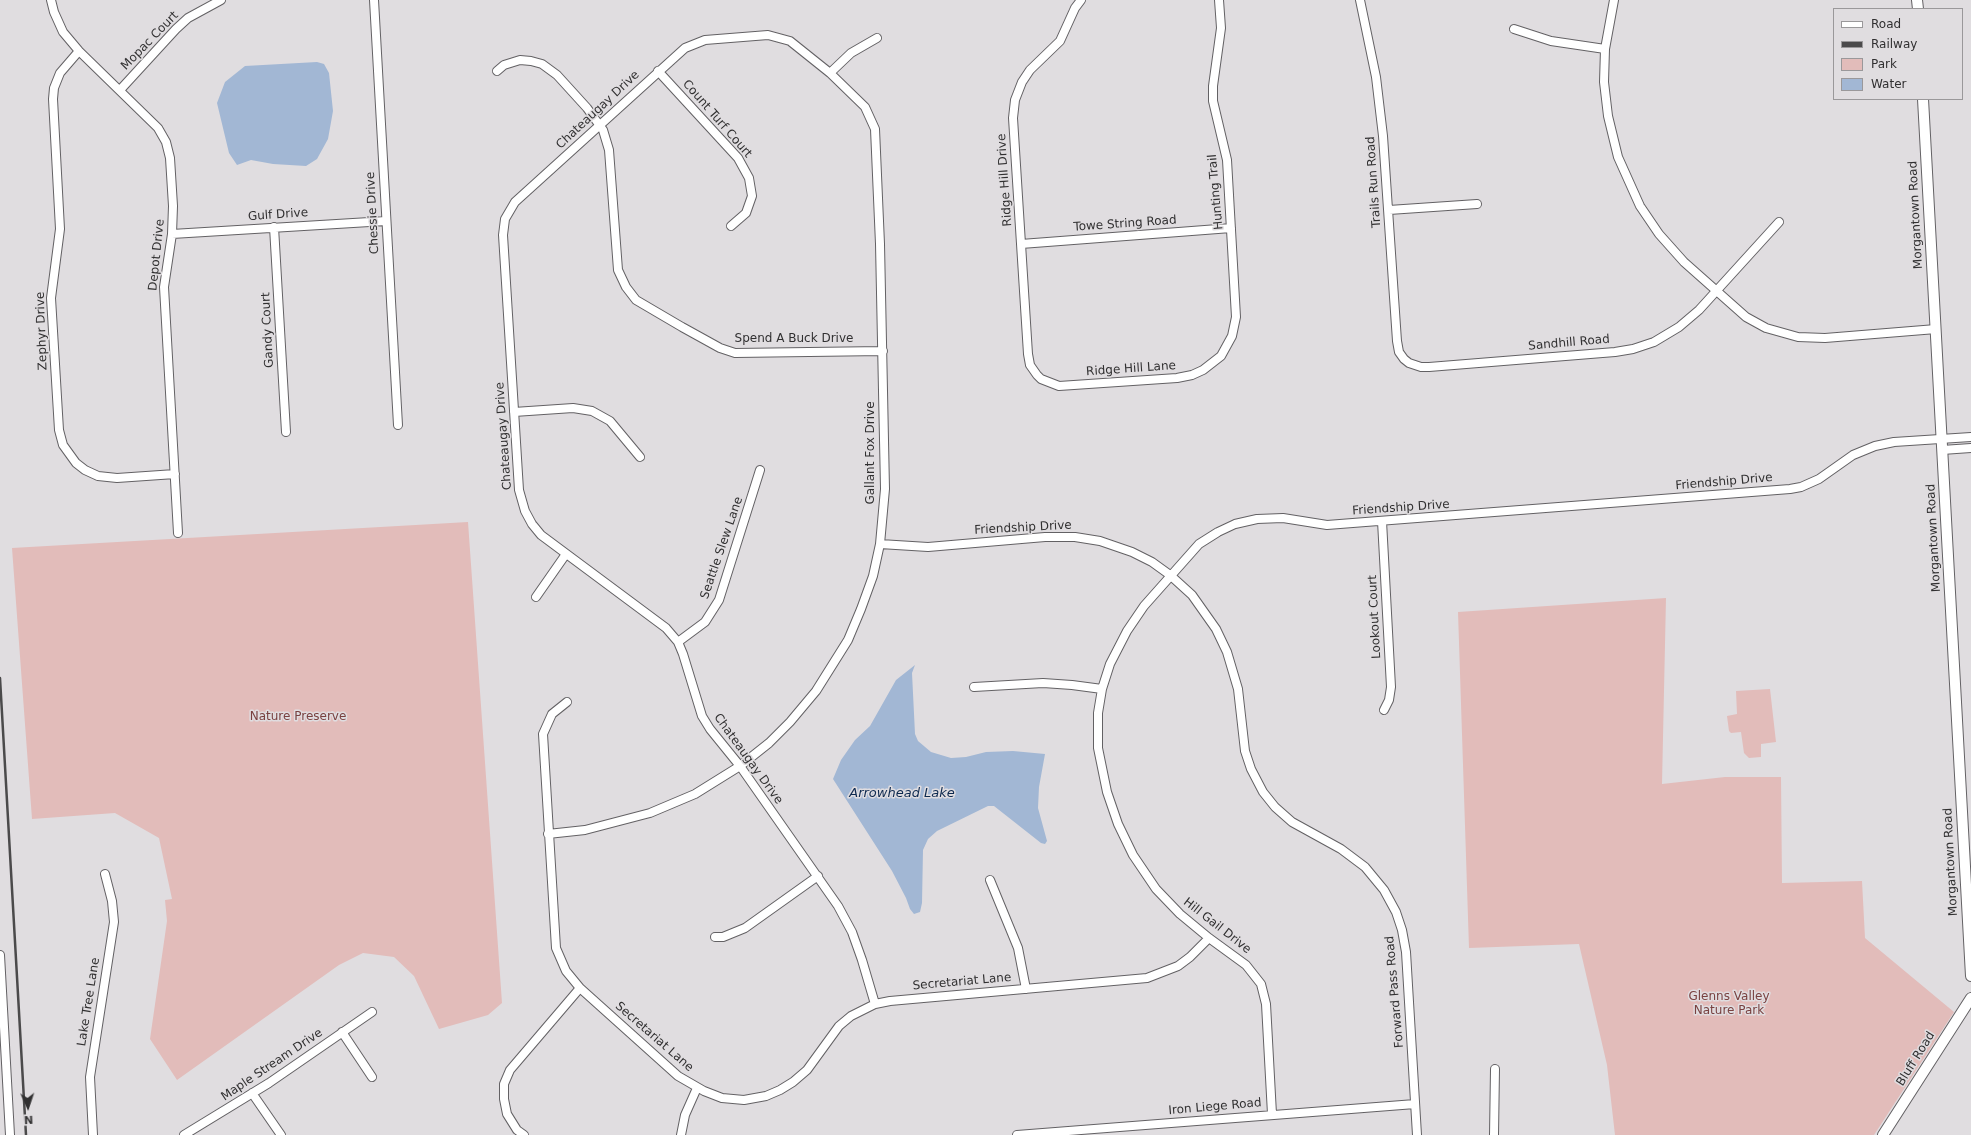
<!DOCTYPE html>
<html>
<head>
<meta charset="utf-8">
<style>
  body { margin:0 }
  #map { position:relative; width:1971px; height:1135px; overflow:hidden; background:#e0dde0; font-family:"DejaVu Sans",sans-serif }
  canvas { display:block }
  .legend { position:absolute; left:1833px; top:8px; width:130px; height:92px; box-sizing:border-box; background:#e0dde0; border:1px solid #9a989a; margin:0; padding:5px 7px; list-style:none; font-size:12px; color:#313031 }
  .legend li { display:flex; align-items:center; gap:8px; height:20px }
  .legend b { width:20px; border:1px solid #9a989a }
  .north { position:absolute; left:8px; top:1087px; width:40px; height:40px; -webkit-text-stroke:3px #e0dde0; paint-order:stroke; rotate:177deg; font-size:11px; font-weight:700; line-height:16px; text-align:center; color:#313031 }
  .north::after { content:''; display:block; margin:auto; width:14px; height:18px; background:#313031; clip-path:polygon(50% 0,100% 100%,50% 72%,0 100%) }
</style>
</head>
<body>
<div id="map">
<canvas width="1971" height="1135"></canvas>
<ul class="legend">
<li><b style="height:5px;background:#fff"></b>Road</li>
<li><b style="height:5px;background:#4b4a4b"></b>Railway</li>
<li><b style="height:11px;background:#e2bcba"></b>Park</li>
<li><b style="height:11px;background:#a2b7d4"></b>Water</li>
</ul>
<div class="north">N</div>
</div>
<script>
const ctx = document.querySelector('canvas').getContext('2d');
ctx.lineJoin = 'round';
function paint(path, color) { ctx.fillStyle = color; ctx.fill(path, 'evenodd'); }
const poly = rows => new Path2D(rows.map(r => 'M' + r).join(''));
function stroke(path, color, width, dash) { ctx.strokeStyle = color; ctx.lineWidth = width; ctx.lineCap = dash ? 'butt' : 'round'; ctx.setLineDash(dash || []); ctx.stroke(path); }
function write(font, color, halo, rows, align = 'center') {
  ctx.font = font + ' "DejaVu Sans",sans-serif'; ctx.lineWidth = 3; ctx.setLineDash([]); ctx.textBaseline = 'middle'; ctx.strokeStyle = halo; ctx.fillStyle = color; for (const [text, x, y, turn = 0] of rows) {
    ctx.save(); ctx.translate(x, y); ctx.rotate((+turn || 0) * Math.PI / 180); ctx.textAlign = isNaN(turn) ? turn : align; if (halo) ctx.strokeText(text, 0, 0); ctx.fillText(text, 0, 0); ctx.restore();
  }
}
const green = poly([
  [468,522,502,1003,488,1015,439,1029,414,976,394,957,363,953,339,965,177,1080,150,1039,167,921,165,900,172,899,159,838,115,813,32,819,12,548],
  [1666,598,1662,784,1725,777,1781,777,1782,883,1862,881,1865,938,1954,1012,1874,1135,1615,1135,1607,1065,1579,944,1469,948,1458,612],
  [1770,689,1776,742,1761,744,1761,757,1749,758,1744,753,1741,732,1731,733,1729,731,1727,716,1737,714,1736,691]
]);
const water = poly([
  [317,62,324,64,329,73,333,111,328,139,317,159,306,166,273,164,251,160,237,165,229,153,217,103,225,82,245,66],
  [915,665,912,673,915,734,918,741,931,752,951,758,966,757,986,752,1013,751,1045,754,1039,787,1038,808,1047,841,1045,844,1041,843,994,806,988,806,937,831,928,839,923,850,922,903,920,912,914,914,910,909,906,898,892,871,833,779,841,760,855,740,870,726,896,680]
]);
const minor = poly([
  [51,0,54,12,63,32,79,51,158,128,166,142,170,158,173,206,172,234,164,287,178,533],
  [374,0,398,425],
  [1081,0,1075,8,1060,41,1030,70,1022,82,1015,100,1013,118,1028,354,1030,365,1037,375,1041,379,1059,386,1177,378,1192,375,1203,370,1221,356,1232,336,1236,317,1227,160,1213,101,1213,86,1221,28,1219,0],
  [1360,0,1376,77,1383,136,1397,341,1399,352,1404,359,1409,363,1421,367,1429,367,1615,352,1633,349,1654,342,1679,327,1699,310,1779,222],
  [1614,0,1605,49,1604,82,1608,116,1618,157,1640,206,1659,234,1684,262,1746,317,1766,328,1798,337,1825,338,1936,329],
  [1514,29,1551,41,1605,49],
  [79,51,60,73,54,88,53,99,60,229,51,298,59,430,63,445,76,463,85,470,98,476,117,478,175,474],
  [497,71,504,65,520,60,531,61,542,64,557,75,587,108,603,130,609,150,618,270,626,287,636,300,682,327,720,348,735,353,883,351],
  [658,71,738,158,749,178,752,196,746,213,731,226],
  [830,73,851,53,877,38],
  [120,90,176,29,188,18,221,0],
  [1389,210,1477,204],
  [274,227,286,432],
  [172,234,386,221],
  [1021,244,1231,228],
  [514,412,573,408,592,411,610,421,640,457],
  [1942,450,1971,448],
  [1382,521,1391,687,1389,700,1384,710],
  [880,544,928,547,1045,537,1075,537,1100,541,1132,552,1152,562,1170,575,1192,595,1216,629,1227,652,1238,689,1245,751,1251,769,1263,792,1275,807,1292,822,1341,849,1365,867,1384,890,1396,912,1402,930,1406,952,1417,1135],
  [536,597,566,554],
  [678,642,705,622,719,600,760,470],
  [974,687,1043,683,1072,685,1102,689],
  [567,702,552,714,543,734,556,948,566,971,580,988,678,1076,704,1091,722,1098,744,1100,766,1096,780,1090,793,1082,807,1070,839,1026,851,1016,875,1004,890,1001,1147,978,1178,966,1190,957,1209,938],
  [548,834,585,830,650,813,695,794,740,766,769,743,790,722,816,691,848,640,861,609,873,576,880,544,885,489,880,244,875,129,865,107,830,73,790,41,768,35,705,40,685,48,515,202,505,219,503,235,519,490,525,511,532,524,541,535,666,628,678,642,683,654,702,716,710,729,740,766,838,906,852,932,862,960,875,1004],
  [990,880,1018,948,1026,989],
  [715,937,723,937,745,928,818,876],
  [0,955,10,1135],
  [342,1032,372,1077],
  [252,1093,281,1135],
  [1272,1114,1266,1004,1261,984,1246,965,1209,938,1180,914,1156,889,1133,855,1118,824,1107,792,1098,748,1098,713,1102,689,1110,664,1127,631,1144,606,1199,544,1218,532,1235,524,1257,519,1283,518,1327,525,1790,489,1801,487,1819,479,1853,455,1875,446,1894,442,1971,437],
  [93,1135,90,1077,114,922,112,901,105,874],
  [184,1135,269,1083,372,1012],
  [524,1135,517,1130,507,1114,504,1099,504,1084,510,1070,580,988],
  [681,1135,685,1115,697,1088],
  [1017,1135,1415,1104],
  [1494,1135,1495,1069]
]);
const major = poly([
  [1917,0,1918,9],
  [1923,99,1971,976],
  [1883,1135,1971,998]
]);
const rail = poly([
  [0,678,26,1135]
]);
const streetNames = [
  ["Mopac Court",150,41,-46],
  ["Chateaugay Drive",598,110,-43],
  ["Count Turf Court",717,119,49],
  ["Ridge Hill Drive",1005,180,-94],
  ["Trails Run Road",1374,182,-94],
  ["Hunting Trail",1216,192,-95],
  ["Chessie Drive",373,213,-93],
  ["Gulf Drive",278,215,-4],
  ["Morgantown Road",1916,215,-93],
  ["Towe String Road",1125,224,-4],
  ["Depot Drive",157,255,-84],
  ["Gandy Court",268,330,-93],
  ["Zephyr Drive",42,331,-92],
  ["Spend A Buck Drive",794,339],
  ["Sandhill Road",1569,343,-5],
  ["Ridge Hill Lane",1131,369,-4],
  ["Chateaugay Drive",504,436,-94],
  ["Gallant Fox Drive",871,453,-90],
  ["Friendship Drive",1724,482,-5],
  ["Friendship Drive",1401,508,-4],
  ["Friendship Drive",1023,528,-3],
  ["Morgantown Road",1934,538,-93],
  ["Seattle Slew Lane",722,548,-71],
  ["Lookout Court",1375,617,-93],
  ["Chateaugay Drive",748,759,54],
  ["Morgantown Road",1951,862,-93],
  ["Hill Gail Drive",1217,926,38],
  ["Secretariat Lane",962,982,-5],
  ["Forward Pass Road",1395,992,-95],
  ["Lake Tree Lane",89,1002,-81],
  ["Secretariat Lane",654,1037,41],
  ["Bluff Road",1916,1059,-58],
  ["Maple Stream Drive",272,1065,-34],
  ["Iron Liege Road",1215,1107,-5]
];
const parkNames = [
  ["Nature Preserve",298,717],
  ["Glenns Valley",1729,997],
  ["Nature Park",1729,1011]
];
const waterNames = [
  ["Arrowhead Lake",902,794]
];
paint(green, '#e2bcba');
paint(water, '#a2b7d4');
stroke(minor, '#636164', 10);
stroke(major, '#636164', 12);
stroke(minor, '#fff', 8);
stroke(major, '#fff', 10);
stroke(rail, '#4b4a4b', 2.5);
write('12px', '#313031', '#e0dde0', streetNames);
write('12px', '#794140', '#e0dde0', parkNames);
write('italic 13px', '#0d294f', '#e0dde0', waterNames);
</script>
</body>
</html>
